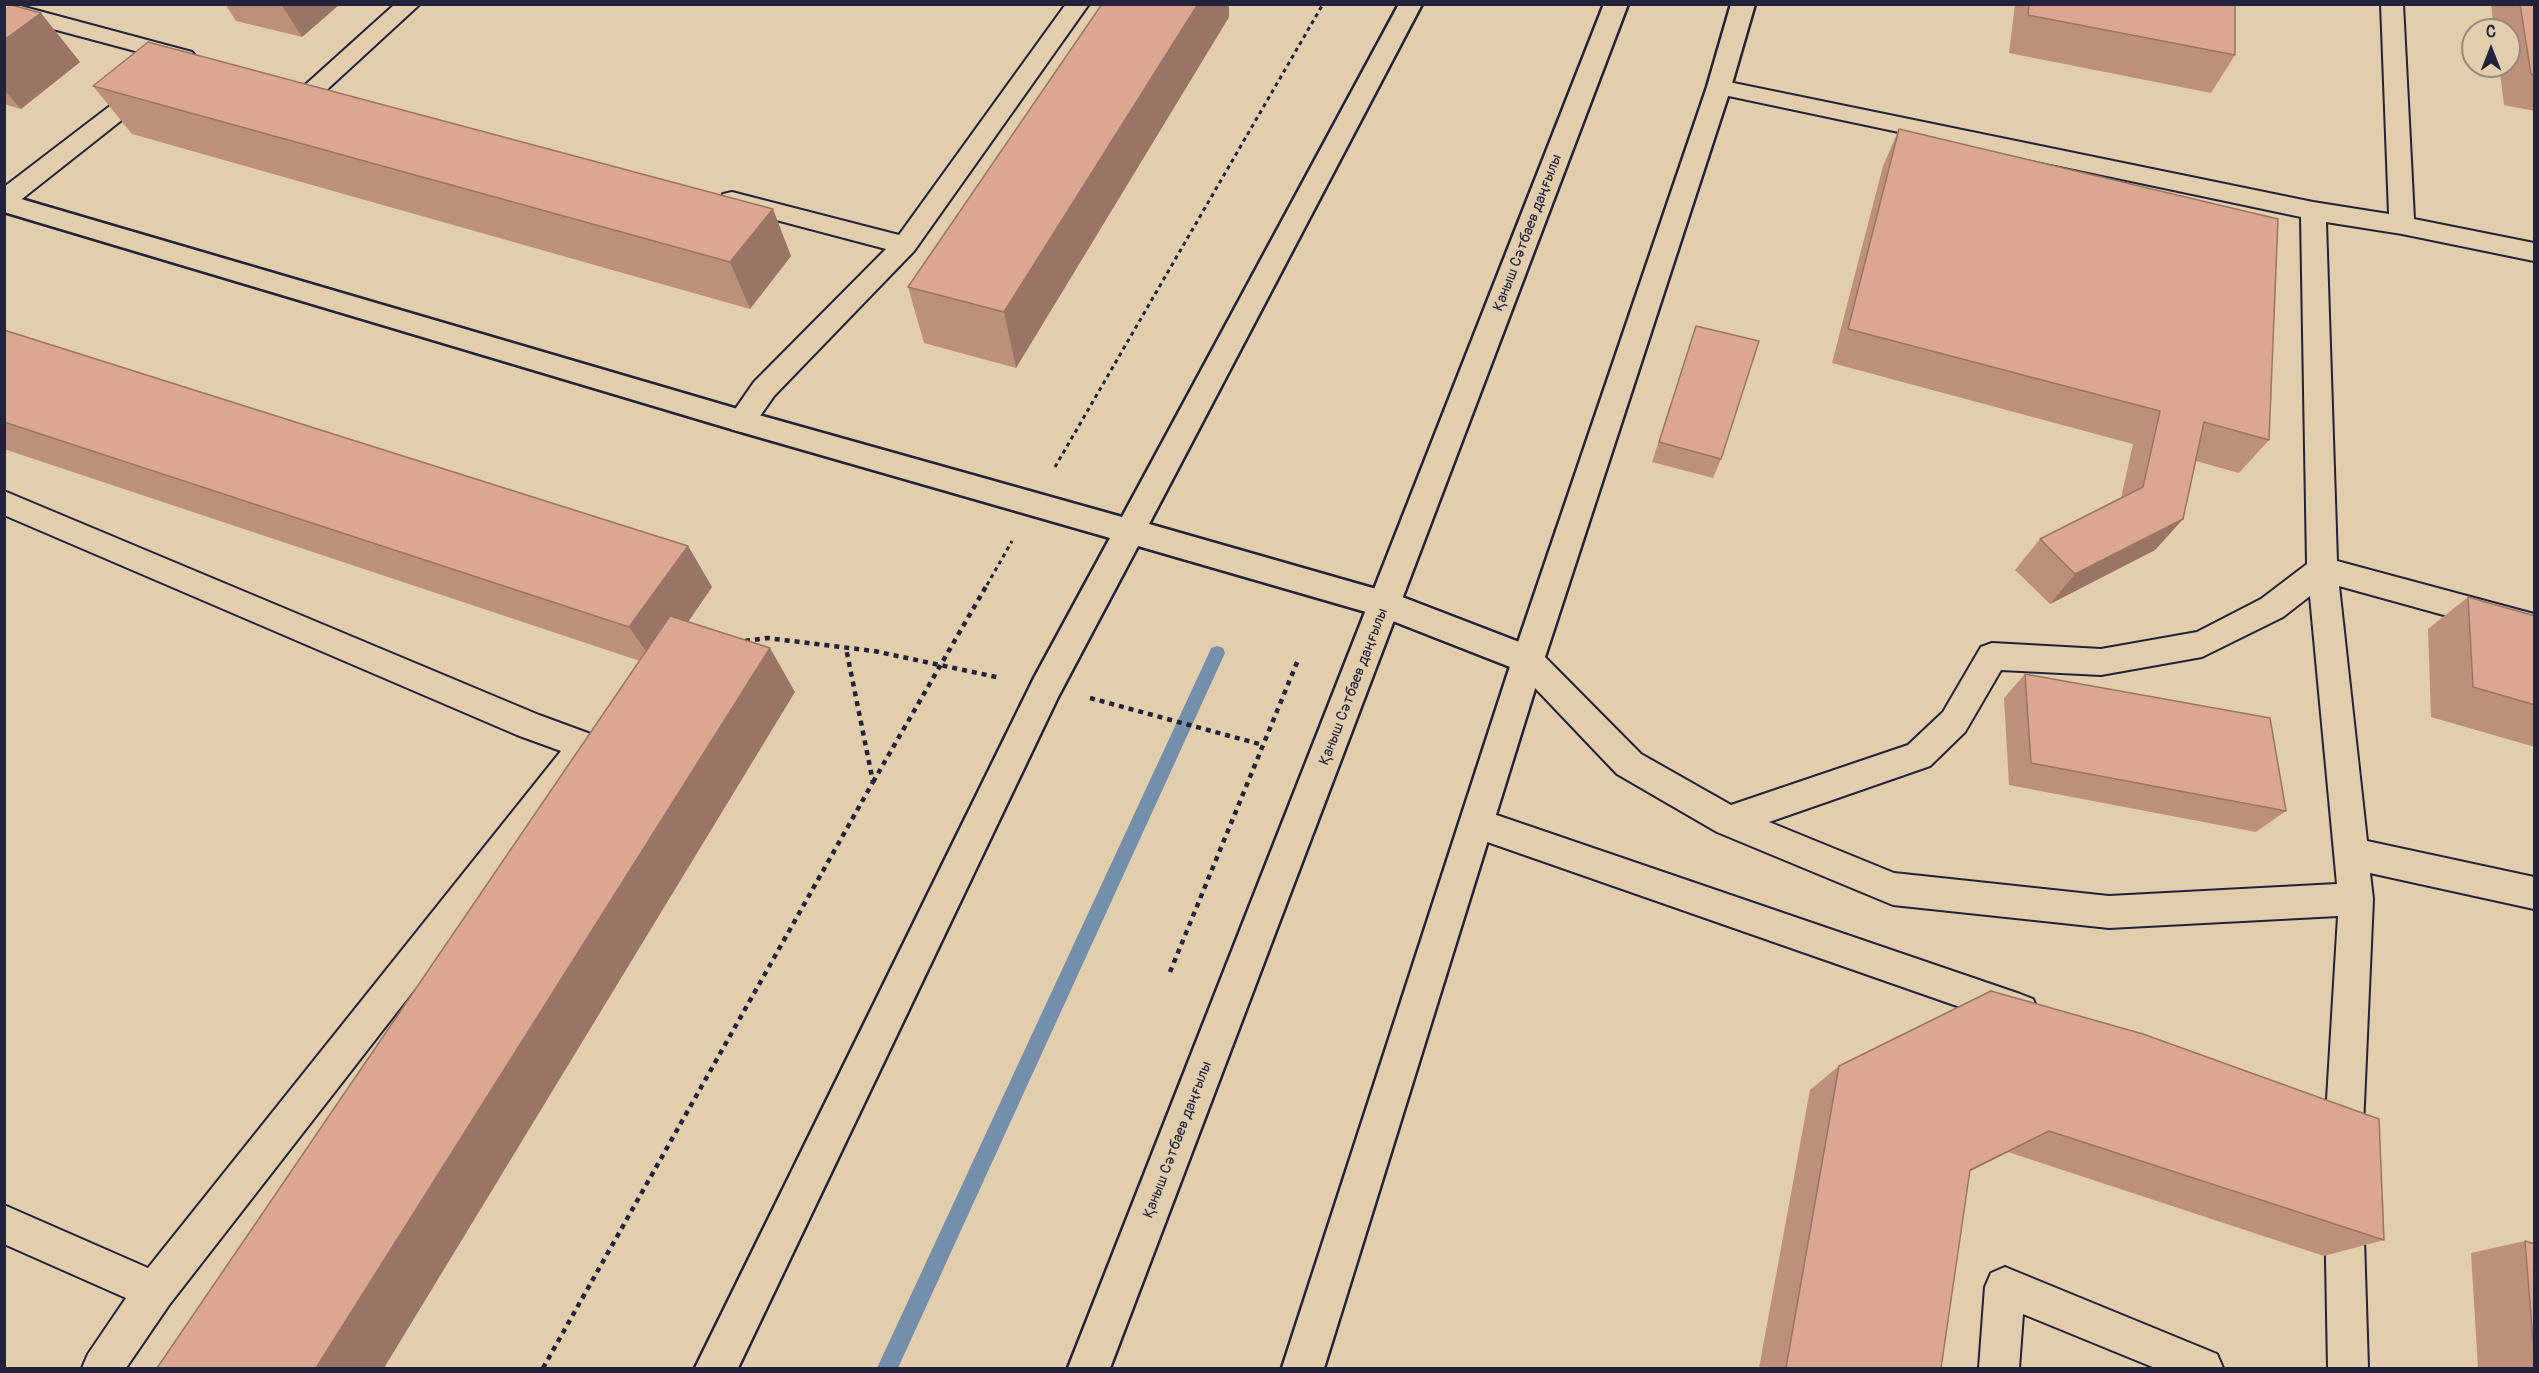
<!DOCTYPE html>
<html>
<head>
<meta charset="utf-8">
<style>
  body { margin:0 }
  #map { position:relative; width:2539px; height:1373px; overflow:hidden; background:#e2cdac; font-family:Pangolin,sans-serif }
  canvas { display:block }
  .frame { position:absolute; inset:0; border:6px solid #22223b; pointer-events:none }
  .north { position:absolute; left:2461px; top:18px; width:60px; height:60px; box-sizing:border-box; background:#e2cdac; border:2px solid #95897f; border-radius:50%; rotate:0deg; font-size:16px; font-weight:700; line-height:24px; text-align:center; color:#22223b }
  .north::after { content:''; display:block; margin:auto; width:21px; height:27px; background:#22223b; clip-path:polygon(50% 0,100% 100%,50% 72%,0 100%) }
</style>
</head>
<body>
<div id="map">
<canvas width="2539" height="1373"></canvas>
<div class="frame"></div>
<div class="north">С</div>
</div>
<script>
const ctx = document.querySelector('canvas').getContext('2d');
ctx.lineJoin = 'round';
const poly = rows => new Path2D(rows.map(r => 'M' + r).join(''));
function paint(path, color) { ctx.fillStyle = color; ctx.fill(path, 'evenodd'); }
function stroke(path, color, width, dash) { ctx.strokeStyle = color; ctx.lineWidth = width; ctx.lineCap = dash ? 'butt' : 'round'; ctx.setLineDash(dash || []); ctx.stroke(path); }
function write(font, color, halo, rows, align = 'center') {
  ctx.font = font + ' Pangolin,sans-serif'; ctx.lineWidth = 4.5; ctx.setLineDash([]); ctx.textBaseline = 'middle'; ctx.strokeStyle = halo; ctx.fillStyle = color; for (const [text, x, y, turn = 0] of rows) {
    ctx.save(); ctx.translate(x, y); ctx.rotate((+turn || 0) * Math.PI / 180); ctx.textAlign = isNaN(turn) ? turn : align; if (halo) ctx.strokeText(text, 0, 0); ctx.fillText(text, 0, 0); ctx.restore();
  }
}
const stream = poly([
  [1217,646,1223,648,1225,653,898,1368,877,1368,1209,653,1211,648,1217,646]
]);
const pathFar1 = poly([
  [1055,467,1323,4],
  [987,585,1012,541]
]);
const path = poly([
  [745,641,767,638,874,651,1001,678],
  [1090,698,1263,745],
  [873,782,988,583],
  [1170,972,1298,660],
  [543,1368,873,782,846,648]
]);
const lane = poly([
  [4,4,13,4,192,52,196,57,192,62,184,64,4,16,4,4],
  [395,4,420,4,320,96,312,99,304,96,300,91,304,86,395,4],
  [1066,4,1089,4,914,251,774,396,751,429,741,432,731,429,727,421,754,382,886,249,723,206,720,200,723,194,732,192,899,235,1066,4],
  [2381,4,2403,4,2414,219,2534,243,2534,261,2402,234,2326,222,2337,561,2534,614,2534,640,2339,586,2367,841,2534,877,2534,909,2370,873,2373,899,2362,1149,2356,1162,2343,1168,2330,1162,2324,1149,2338,916,2109,928,1893,905,1717,832,1617,774,1517,669,1512,660,1517,651,1528,647,1539,651,1641,754,1731,805,1908,745,1943,712,1981,647,1992,643,2101,649,2197,632,2261,599,2307,564,2301,217,1719,94,1711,92,1707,87,1711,82,1719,80,2313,202,2389,214,2381,4],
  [2310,596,2337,884,2109,896,1894,873,1769,822,1930,766,1965,732,2001,670,2101,675,2202,657,2283,617,2310,596],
  [148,80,156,83,160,88,156,93,13,206,4,208,4,187,140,83,148,80],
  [4,491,539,715,596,736,601,746,596,756,169,1305,126,1368,82,1368,88,1354,126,1298,4,1244,4,1205,148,1268,561,751,517,735,4,515,4,491],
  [1476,808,2020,994,2033,999,2038,1011,2033,1023,2020,1028,1476,838,1464,834,1459,823,1464,812,1476,808],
  [2344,1188,2358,1193,2363,1207,2368,1368,2328,1368,2325,1207,2330,1193,2344,1188],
  [2005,1267,2217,1354,2223,1368,2155,1368,2023,1314,2019,1368,1979,1368,1985,1287,1991,1273,2005,1267]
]);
const street = poly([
  [1399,4,1422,4,1149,524,1397,595,1540,650,1544,660,1540,670,1528,674,1380,616,1138,546,1058,697,738,1368,695,1368,1034,678,1110,538,741,432,4,212,4,194,741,410,1122,517,1399,4]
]);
const secondary = poly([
  [1604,4,1628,4,1110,1368,1068,1368,1604,4],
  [1731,4,1755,4,1731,87,1544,660,1324,1368,1282,1368,1512,660,1707,87,1731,4]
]);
const wall = poly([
  [4,4,80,62,21,109,4,104],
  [225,4,340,4,302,37,236,21],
  [1102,4,1229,4,1229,17,1016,368,924,343,908,287],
  [2015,4,2235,4,2235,55,2211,93,2009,53],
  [2491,4,2535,4,2535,111,2504,105,2499,66,2509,66,2509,30,2494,30],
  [93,86,791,256,750,309,132,134],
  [1899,129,2269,440,2239,473,2196,461,2183,519,2155,550,2050,604,2015,570,2040,539,2121,498,2133,444,1832,363,1883,166],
  [1696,326,1721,459,1713,478,1652,462],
  [4,330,688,546,712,587,688,622,795,692,640,661,4,449],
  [2468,597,2535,616,2535,747,2431,717,2428,629],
  [2025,674,2286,811,2256,832,2009,785,2004,698],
  [1991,991,2384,1240,2324,1256,2008,1152,1970,1171,1941,1368,1759,1368,1810,1090,1839,1066],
  [2525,1241,2535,1368,2478,1368,2471,1253]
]);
const shadedWall = poly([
  [281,4,340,4,302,37],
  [1198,4,1229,4,1229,17,1016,368,1004,312],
  [41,13,80,62,21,109,4,90,4,40],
  [773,209,791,256,750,309,730,262],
  [2183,519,2155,550,2050,604,2075,574],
  [688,546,712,587,657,667,629,627],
  [770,648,795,692,384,1368,316,1368],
  [2049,1131,2008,1152,1933,1190,1970,1170]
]);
const building = poly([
  [4,4,8,4,41,13,4,40,4,4],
  [1102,4,1198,4,1004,312,908,287,1102,4],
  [2029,4,2235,4,2235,55,2028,15,2029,4],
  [2520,4,2535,4,2535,75,2531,74,2520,4],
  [148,42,773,209,730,262,93,86,148,42],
  [1899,129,2278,219,2269,440,2204,422,2183,519,2075,574,2040,539,2143,487,2160,411,1848,329,1899,129],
  [1696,326,1759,341,1721,459,1659,442,1696,326],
  [4,330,688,546,629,627,4,422,4,330],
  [2468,597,2535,616,2535,705,2473,687,2468,597],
  [670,616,770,648,316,1368,157,1368,670,616],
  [2025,674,2270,718,2286,811,2031,763,2025,674],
  [1991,991,2143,1034,2379,1119,2384,1240,2049,1131,1970,1170,1941,1368,1786,1368,1839,1066,1991,991],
  [2525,1241,2535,1244,2535,1365,2525,1241]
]);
const streetNames = [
  ["Қаныш Сәтбаев даңғылы",1528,233,-69],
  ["Қаныш Сәтбаев даңғылы",1354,687,-69],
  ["Қаныш Сәтбаев даңғылы",1178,1140,-69]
];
paint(stream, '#748fab');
stroke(lane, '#22223b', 4);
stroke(street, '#22223b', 5);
stroke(secondary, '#22223b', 5);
stroke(pathFar1, '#22223b', 3, [4, 4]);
stroke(path, '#22223b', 4.5, [5, 5]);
paint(lane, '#e2cdac');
paint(street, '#e2cdac');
paint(secondary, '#e2cdac');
paint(wall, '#bd907c');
paint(shadedWall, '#9a7565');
paint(building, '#dca790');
stroke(building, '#9a7565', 1.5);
write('15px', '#22223b', '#e2cdac', streetNames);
</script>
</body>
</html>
